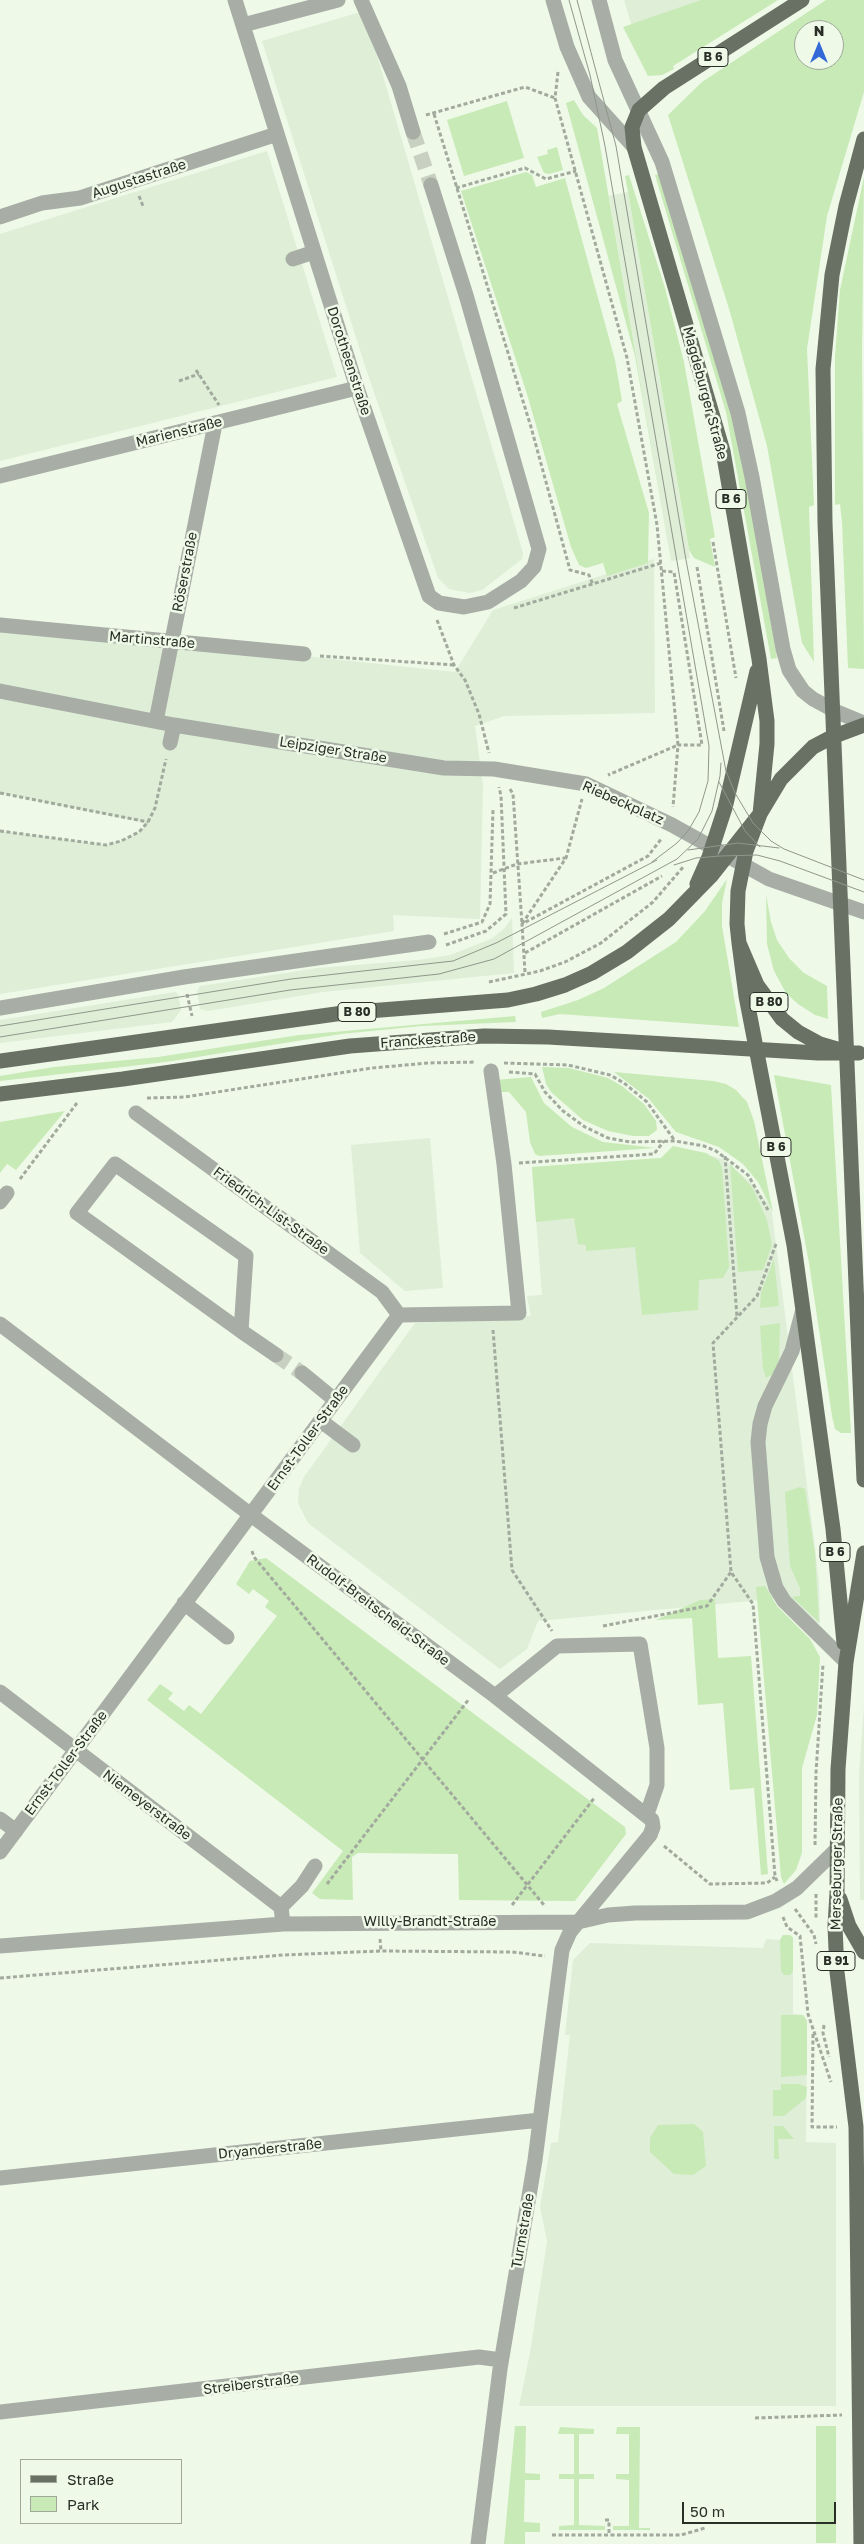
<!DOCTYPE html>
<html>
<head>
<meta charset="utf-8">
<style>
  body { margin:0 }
  #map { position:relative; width:864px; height:2544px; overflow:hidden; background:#eef9e8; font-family:"Golos Text",sans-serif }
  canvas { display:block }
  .legend { position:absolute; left:20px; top:2459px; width:162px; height:65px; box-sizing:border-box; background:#eef9e8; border:1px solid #9fa89b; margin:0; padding:6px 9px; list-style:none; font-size:15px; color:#292e27 }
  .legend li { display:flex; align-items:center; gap:10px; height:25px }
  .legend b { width:25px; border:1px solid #9fa89b }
  .north { position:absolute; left:794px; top:20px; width:50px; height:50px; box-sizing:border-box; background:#eef9e8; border:1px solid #9fa89b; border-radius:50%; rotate:0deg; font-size:14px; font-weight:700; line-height:20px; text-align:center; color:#292e27 }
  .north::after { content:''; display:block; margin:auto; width:18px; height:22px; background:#3368d7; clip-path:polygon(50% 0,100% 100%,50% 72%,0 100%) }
  .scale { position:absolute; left:682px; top:2502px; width:154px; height:22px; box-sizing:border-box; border:2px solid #292e27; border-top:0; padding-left:6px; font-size:15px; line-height:18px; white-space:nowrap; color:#292e27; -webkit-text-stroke:4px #eef9e8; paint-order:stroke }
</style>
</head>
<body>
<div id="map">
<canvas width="864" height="2544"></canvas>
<ul class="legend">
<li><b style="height:6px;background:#697165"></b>Straße</li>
<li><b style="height:14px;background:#c8eab7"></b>Park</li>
</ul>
<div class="north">N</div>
<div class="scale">50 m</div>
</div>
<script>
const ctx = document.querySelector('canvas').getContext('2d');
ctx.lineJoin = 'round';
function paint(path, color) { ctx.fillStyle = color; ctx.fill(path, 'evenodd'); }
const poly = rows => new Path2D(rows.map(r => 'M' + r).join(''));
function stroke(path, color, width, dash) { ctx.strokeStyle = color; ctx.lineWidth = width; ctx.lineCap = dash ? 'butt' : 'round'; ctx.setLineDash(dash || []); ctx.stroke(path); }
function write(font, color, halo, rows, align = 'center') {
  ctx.font = font + ' "Golos Text",sans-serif'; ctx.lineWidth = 5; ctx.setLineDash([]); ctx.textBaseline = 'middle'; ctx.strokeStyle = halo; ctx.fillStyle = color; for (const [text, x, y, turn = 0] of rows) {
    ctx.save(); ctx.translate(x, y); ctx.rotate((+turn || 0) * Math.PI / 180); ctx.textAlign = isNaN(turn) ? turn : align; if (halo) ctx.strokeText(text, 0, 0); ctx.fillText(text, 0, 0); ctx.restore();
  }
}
const built = poly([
  [624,0,709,0,632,27],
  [364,11,523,553,522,559,482,590,470,593,449,589,438,578,366,369,262,41],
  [267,151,337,377,0,461,0,234],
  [628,192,690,558,671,561,609,196],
  [654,559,655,713,504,716,475,726,483,785,480,918,478,919,393,915,394,931,0,994,0,831,106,845,121,841,139,832,147,823,0,793,0,624,455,672,493,610],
  [512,918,514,973,323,992,208,1011,200,1009,197,991,200,986,318,968,418,960,450,955,491,939,503,930],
  [175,992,178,994,181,1010,172,1022,0,1043,0,1020],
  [430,1138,443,1288,405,1291,360,1253,351,1145],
  [673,1146,723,1159,749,1181,771,1206,814,1540,819,1583,820,1623,815,1624,783,1598,538,1621,527,1649,500,1669,308,1523,298,1503,299,1489,304,1477,415,1323,531,1316,527,1296,542,1295,532,1167,661,1158],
  [864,1707,864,1900,860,1900,859,1775],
  [783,1935,790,1935,793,1938,793,2014,803,2015,807,2021,806,2142,836,2143,836,2406,519,2406,530,2353,547,2241,540,2207,551,2143,558,2142,570,2035,565,2035,573,1960,590,1943,763,1948,766,1939,780,1940]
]);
const green = poly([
  [701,0,778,0,673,66,674,69,662,75,648,76,623,27],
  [826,0,864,0,864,92,827,216,807,349,814,505,809,507,814,662,802,643,767,446,730,312,668,115,702,82],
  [804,30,834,30,834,60,804,60],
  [574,100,583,115,597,128,671,561,635,356,566,103],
  [507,101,524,158,464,176,447,120],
  [557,147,563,170,549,174,544,173,537,157,548,154,547,150],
  [526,172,532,175,536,187,565,178,615,360,622,401,617,404,649,513,648,563,607,576,603,563,586,568,579,565,571,547,527,394,461,191],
  [659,174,732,415,744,464,777,658,771,659,726,412,655,175],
  [629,175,665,288,684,362,715,537,710,539,715,567,694,558,689,550,628,192,625,176],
  [864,177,862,351,864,669,848,668,842,522,840,504,835,505,835,356,840,290],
  [727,879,722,903,722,926,739,1027,560,1014,542,1018,541,1012,578,1000,604,988,676,942,705,911],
  [766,895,771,922,777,940,789,958,804,973,827,986,828,1019,815,1015,798,1004,786,993,774,971,767,944],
  [515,1016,516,1022,422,1026,341,1034,166,1062,0,1081,0,1076,54,1067,158,1057,299,1035],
  [542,1067,569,1068,608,1078,622,1086,644,1104,656,1121,657,1130,649,1136,633,1136,608,1131,583,1120,551,1092,546,1084],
  [614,1072,713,1081,726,1084,736,1090,747,1102,754,1121,773,1212,758,1182,743,1164,719,1147,676,1132,649,1099],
  [774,1075,831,1085,851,1433,841,1433,835,1429,832,1416,809,1263],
  [531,1077,544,1103,572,1127,603,1142,656,1148,539,1156,535,1154,530,1142,526,1112,509,1092,497,1092,495,1080],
  [65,1111,16,1170,7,1164,0,1173,0,1122],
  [673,1146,706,1153,719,1161,722,1167,729,1267,723,1278,699,1280,698,1310,642,1315,635,1247,586,1251,586,1245,578,1244,574,1218,536,1222,532,1167,661,1158],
  [730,1164,752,1187,767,1220,772,1245,763,1270,738,1272],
  [774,1259,779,1306,760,1308,761,1293],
  [780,1323,779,1360,773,1374,766,1378,763,1368,760,1326],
  [800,1487,805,1489,815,1553,819,1622,792,1597,800,1596,800,1588,790,1566,785,1492],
  [266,1558,625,1827,626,1834,575,1901,459,1900,458,1854,358,1853,352,1857,353,1900,320,1899,312,1893,343,1851,147,1700,160,1684,173,1693,168,1699,184,1711,189,1705,201,1714,277,1616,265,1607,269,1601,253,1589,249,1594,236,1584,250,1561],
  [765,1586,777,1606,810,1639,820,1657,817,1715,802,1768,802,1853,796,1870,784,1884,781,1877,756,1587],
  [715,1599,718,1658,751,1656,768,1874,761,1875,754,1788,730,1790,723,1703,698,1705,692,1618,656,1620,700,1600],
  [783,1935,790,1935,793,1938,793,1971,790,1975,784,1975,781,1971,780,1940],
  [781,2015,803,2015,807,2021,807,2075,781,2077],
  [781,2084,799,2084,807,2087,806,2098,784,2116,773,2116,773,2090,781,2090],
  [694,2124,703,2132,706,2166,693,2175,674,2174,650,2152,650,2138,658,2125],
  [774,2126,783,2126,794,2139,778,2139,779,2159,774,2159],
  [515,2426,526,2426,525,2473,540,2474,540,2480,525,2480,524,2522,540,2523,540,2532,525,2532,525,2544,504,2544],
  [816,2426,836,2426,836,2543,816,2543],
  [560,2427,594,2429,594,2434,579,2434,579,2474,594,2474,594,2479,579,2479,579,2525,605,2526,605,2530,559,2530,559,2526,574,2525,574,2479,559,2479,559,2474,574,2474,574,2434,558,2434],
  [617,2427,640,2427,639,2528,650,2528,650,2530,613,2530,613,2526,629,2526,629,2480,616,2479,616,2474,629,2474,629,2434,616,2434]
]);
const minorTunnel = poly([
  [413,132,431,185],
  [276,1355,302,1373]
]);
const path = poly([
  [558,72,555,98,627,358,657,525,678,745,608,775],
  [434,114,531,427,570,570,589,575,593,585],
  [426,115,525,87,555,98],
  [456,188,525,168,546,179,576,171],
  [139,196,143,206],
  [196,370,219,405],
  [179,381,199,374],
  [713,542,736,678],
  [697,567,724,731],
  [662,571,674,572,702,745,678,745,673,807],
  [514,608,661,563],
  [437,620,454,665,465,680,479,714,489,753],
  [320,656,454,665],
  [510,789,513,794,522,924,566,858,582,799],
  [0,793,148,822],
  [0,831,106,845,121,841,139,832,148,822,155,808,166,759],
  [493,873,517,864,565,858],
  [444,934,482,922,490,904,493,810],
  [446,945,486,931,506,914,501,796,499,787],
  [525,953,662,876],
  [525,972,522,924,648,856,662,838],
  [489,982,540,971,565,962,601,943,653,902,684,866],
  [187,994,192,1016],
  [504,1063,568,1065,610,1075,624,1083,647,1102,675,1141],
  [509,1072,535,1074,545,1092,563,1111,585,1127,608,1138,630,1142,675,1141,704,1146,716,1151,748,1175,768,1210],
  [147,1098,185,1097,372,1068,428,1063,476,1062],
  [725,1156,737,1317],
  [519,1163,654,1154,664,1141],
  [20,1179,77,1103],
  [776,1244,757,1296,713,1343,731,1572,753,1604,775,1876,777,1881],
  [493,1330,512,1570,552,1631],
  [252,1551,254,1557,544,1905],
  [603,1626,707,1606,731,1572],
  [815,1845,816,1773,823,1664],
  [664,1846,710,1884,767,1883,775,1877],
  [327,1884,469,1699],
  [816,1894,816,1918],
  [512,1905,595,1797],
  [795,1909,814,1935,816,1944],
  [783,1917,787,1927,800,1936,808,2014,831,2082],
  [380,1939,381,1951],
  [0,1978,283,1955,381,1951,512,1952,545,1956],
  [824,2025,823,2033,829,2057],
  [813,2034,812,2127,837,2127],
  [755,2418,842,2415],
  [605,2520,609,2520,609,2535],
  [552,2535,681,2535,705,2528]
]);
const minor = poly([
  [235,0,357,388,429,596,439,603,464,607,488,602,521,581,534,567,539,549,466,295,431,185],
  [361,0,399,86,413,132],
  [553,0,567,47,589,97,634,147],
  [599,0,615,60,662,162,738,413,752,477,783,649,789,670,803,691,813,699,837,712,864,723],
  [243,25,338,0],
  [0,217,42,203,80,198,277,134],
  [293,259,314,252],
  [0,476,357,388],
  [0,625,304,654],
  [0,691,174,725,444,768,494,769,586,784,672,825,769,879,864,912],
  [156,721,215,424],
  [170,743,174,725],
  [0,1008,184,977,429,942],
  [136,1113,382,1292,399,1315],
  [0,1202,7,1193],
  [802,1313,792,1351,765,1406,760,1424,758,1442,767,1557,776,1588,784,1601,846,1662],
  [0,1324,251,1515,495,1696,652,1820,653,1827,650,1835,570,1932,562,1950,535,2160,500,2369,478,2544],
  [241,1331,246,1256,115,1164,77,1213,241,1331,276,1355],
  [302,1373,335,1400],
  [321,1421,353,1445],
  [184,1603,227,1637],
  [0,1692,281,1907,283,1924],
  [495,1696,557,1646,640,1644,657,1748,657,1785,647,1814],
  [0,1819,16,1831],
  [0,1852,399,1315,519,1313,504,1164,491,1071],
  [281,1907,302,1886,315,1866],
  [0,1946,283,1924,578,1922,608,1915,635,1913,747,1912,776,1901,797,1888,838,1848],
  [0,2178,540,2120],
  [0,2412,479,2357,501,2360]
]);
const major = poly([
  [864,139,846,206,832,275,823,369,825,523,864,1480],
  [760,814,767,744,767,721,759,659,723,451,634,147,632,127,639,110,664,88,802,0],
  [697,884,709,857,725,808,757,671],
  [739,943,746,996,794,1245,833,1529,844,1643],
  [837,1049,820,1044,798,1032,782,1019,757,985,739,943,737,924,738,891,746,851,760,814,781,779,813,747,832,737,864,725],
  [0,1061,343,1013,508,1000,536,994,565,985,592,973,627,952,669,919,711,876,760,814],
  [0,1094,123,1079,350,1046,484,1036,548,1037,818,1053,859,1053],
  [840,1899,849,1926,864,1952],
  [861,2544,856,2127,837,1972,835,1926,837,1893,838,1769,846,1662,864,1553]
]);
const tram = poly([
  [569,0,590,75,605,146,709,746,708,781,699,812,688,831,677,843,652,862],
  [577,0,616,146,686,560,726,771,735,793,753,823,771,841,784,849,864,880],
  [719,782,745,831,760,847],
  [688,850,738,843,779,848],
  [674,865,696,858,720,856,757,855,780,861,864,892],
  [0,1026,291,979,453,961,496,943,657,860],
  [0,1037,290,990,439,974,494,959,677,859,698,839,712,811,720,776,721,763]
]);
const shields = [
  [713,57,30],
  [731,499,30],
  [769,1002,38],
  [357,1012,38],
  [776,1147,30],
  [835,1552,30],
  [836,1961,38]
];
const shieldNames = [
  ["B 6",713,57],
  ["B 6",731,499],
  ["B 80",769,1002],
  ["B 80",357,1012],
  ["B 6",776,1147],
  ["B 6",835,1552],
  ["B 91",836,1961]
];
const streetNames = [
  ["Augustastraße",139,179,-18],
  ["Dorotheenstraße",349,361,72],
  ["Magdeburger Straße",705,393,75],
  ["Marienstraße",179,432,-14],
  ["Röserstraße",185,572,-79],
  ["Martinstraße",152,640,5],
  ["Leipziger Straße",333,750,9],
  ["Riebeckplatz",623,803,24],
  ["Franckestraße",428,1040,-4],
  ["Friedrich-List-Straße",271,1211,36],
  ["Ernst-Toller-Straße",308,1438,-54],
  ["Rudolf-Breitscheid-Straße",378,1610,37],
  ["Ernst-Toller-Straße",66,1763,-53],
  ["Niemeyerstraße",147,1805,37],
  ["Merseburger Straße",837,1864,-89],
  ["Willy-Brandt-Straße",430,1922],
  ["Dryanderstraße",270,2149,-6],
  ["Turmstraße",523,2231,-80],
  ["Streiberstraße",251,2384,-7]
];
paint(built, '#deeed7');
paint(green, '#c8eab7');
stroke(minorTunnel, '#c7d0c1', 15, [15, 8]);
stroke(path, '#a1aa9d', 3, [4, 2.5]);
stroke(minor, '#a8ada6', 15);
stroke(major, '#697165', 15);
stroke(tram, '#8f978b', 1);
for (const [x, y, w] of shields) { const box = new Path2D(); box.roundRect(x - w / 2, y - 9.5, w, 19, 4); ctx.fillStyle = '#eef9e8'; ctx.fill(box); stroke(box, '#292e27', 1); }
write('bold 12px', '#292e27', null, shieldNames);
write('14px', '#292e27', '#eef9e8', streetNames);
</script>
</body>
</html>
